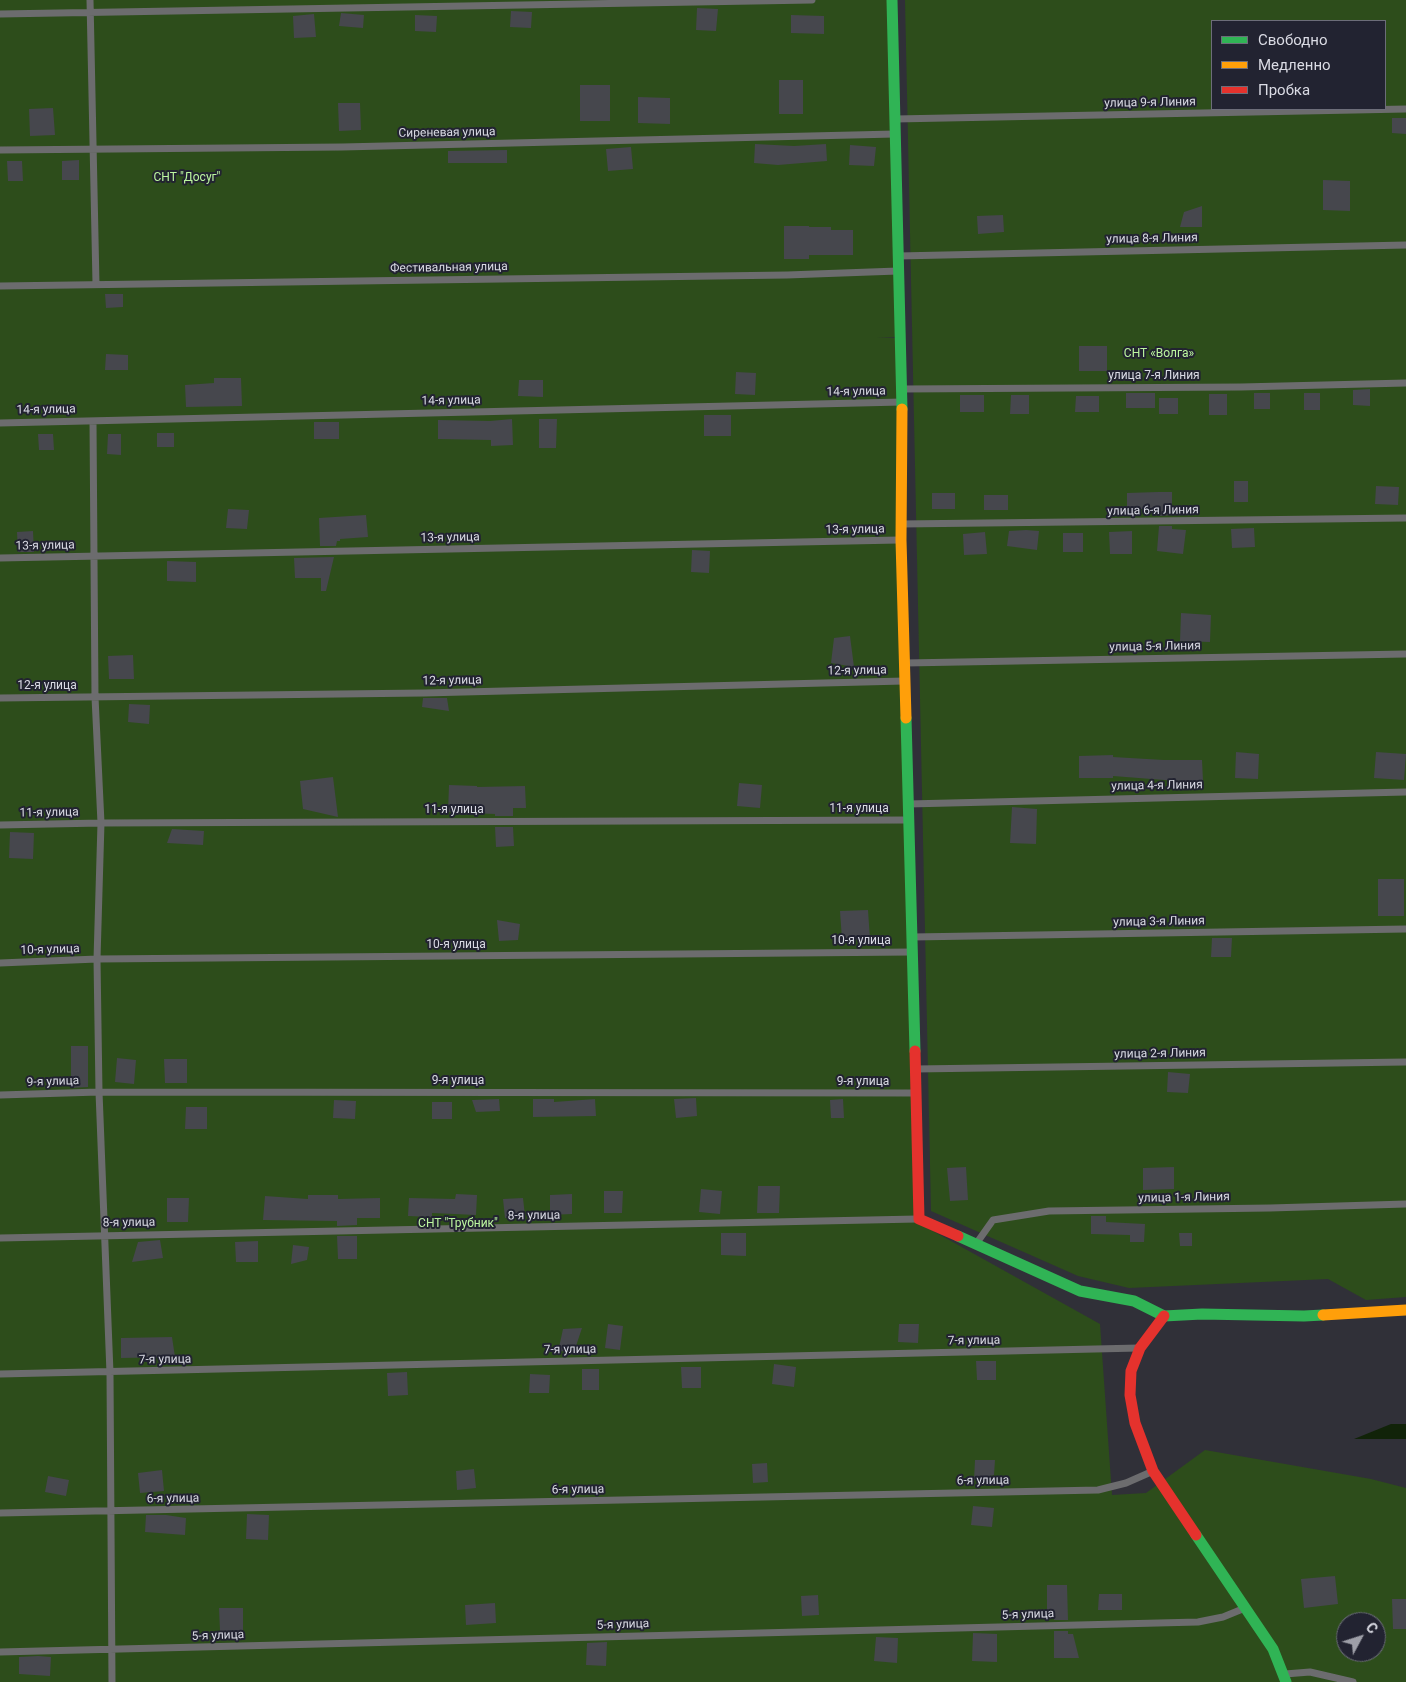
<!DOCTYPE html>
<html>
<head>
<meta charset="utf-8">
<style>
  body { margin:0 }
  #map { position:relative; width:1406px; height:1682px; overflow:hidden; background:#303038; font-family:Roboto,sans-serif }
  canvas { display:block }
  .legend { position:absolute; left:1211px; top:20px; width:175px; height:90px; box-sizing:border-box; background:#222331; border:1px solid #6c6d79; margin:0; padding:6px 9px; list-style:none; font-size:15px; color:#dadbe4 }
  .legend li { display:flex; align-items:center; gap:10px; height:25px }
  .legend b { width:25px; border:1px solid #6c6d79 }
  .north { position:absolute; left:1336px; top:1612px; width:50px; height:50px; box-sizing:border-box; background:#222331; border:1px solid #6c6d79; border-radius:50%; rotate:50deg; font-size:14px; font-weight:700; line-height:20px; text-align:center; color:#dadbe4 }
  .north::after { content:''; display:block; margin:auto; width:18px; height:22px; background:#9e9fa8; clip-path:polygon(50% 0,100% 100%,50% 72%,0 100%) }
</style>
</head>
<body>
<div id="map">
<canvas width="1406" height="1682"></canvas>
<ul class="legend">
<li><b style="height:6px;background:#30b455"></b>Свободно</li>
<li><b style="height:6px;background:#ff9f0a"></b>Медленно</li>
<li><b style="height:6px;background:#e5322d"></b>Пробка</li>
</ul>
<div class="north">С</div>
</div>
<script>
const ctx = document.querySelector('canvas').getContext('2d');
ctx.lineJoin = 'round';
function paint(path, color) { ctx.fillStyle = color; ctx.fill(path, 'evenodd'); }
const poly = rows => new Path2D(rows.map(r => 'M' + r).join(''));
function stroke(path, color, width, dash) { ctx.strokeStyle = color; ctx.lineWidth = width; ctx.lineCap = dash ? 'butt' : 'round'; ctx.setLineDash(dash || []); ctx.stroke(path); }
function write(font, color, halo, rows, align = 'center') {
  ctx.font = font + ' Roboto,sans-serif'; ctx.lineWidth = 4; ctx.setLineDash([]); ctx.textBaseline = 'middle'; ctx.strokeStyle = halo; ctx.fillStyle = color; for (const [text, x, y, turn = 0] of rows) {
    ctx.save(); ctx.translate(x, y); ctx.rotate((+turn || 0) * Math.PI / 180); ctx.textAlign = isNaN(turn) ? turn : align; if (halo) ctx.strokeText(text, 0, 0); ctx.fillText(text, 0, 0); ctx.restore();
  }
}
const green = poly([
  [0,0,889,0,898,337,877,338,897,338,915,1221,1100,1324,1112,1495,1146,1493,1205,1450,1371,1479,1406,1488,1406,1682,0,1682],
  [1346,1622,1376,1622,1376,1652,1346,1652],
  [905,0,1406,0,1406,1297,1366,1300,1328,1279,1129,1288,1078,1276,931,1211],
  [1212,21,1385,21,1385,109,1212,109]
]);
const water = poly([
  [1391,1424,1406,1424,1406,1439,1354,1439]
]);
const building = poly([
  [697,8,718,9,716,31,696,30],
  [511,11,532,12,531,28,510,27],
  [341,13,364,15,363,28,339,26],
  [314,14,316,37,294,38,293,16],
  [415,15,437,16,436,32,415,31],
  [791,15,824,16,824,34,791,33],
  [779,80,803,80,803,114,779,114],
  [580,85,610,85,610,121,580,121],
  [638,97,670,98,670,124,638,123],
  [338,103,360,103,361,130,339,131],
  [53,108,55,135,30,136,29,109],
  [1392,118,1406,118,1406,134,1392,133],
  [755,144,794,146,826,144,827,161,778,165,754,163],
  [850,145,876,147,874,166,849,165],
  [631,147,633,169,608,171,606,149],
  [507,150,507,163,448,163,448,151],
  [79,160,79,180,62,180,62,161],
  [7,161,22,161,23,181,8,181],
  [1323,180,1350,181,1350,211,1323,210],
  [1202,206,1202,227,1180,227,1184,212],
  [1003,215,1004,232,978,234,977,216],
  [784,226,809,226,809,227,831,227,831,230,853,230,853,255,809,255,809,259,784,259],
  [105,294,123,294,123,307,106,308],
  [1079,346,1107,346,1107,371,1079,371],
  [106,354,128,355,128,370,105,370],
  [736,372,756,373,755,395,735,394],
  [214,378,241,378,242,406,186,407,185,385,214,383],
  [519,380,543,380,543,397,518,396],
  [1370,389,1370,406,1353,405,1353,390],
  [1126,393,1155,393,1155,408,1126,408],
  [1254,393,1270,393,1270,409,1254,409],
  [1304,393,1320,393,1320,410,1304,410],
  [1209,394,1227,394,1227,415,1209,415],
  [960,395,984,395,984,412,960,412],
  [1011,395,1029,395,1029,414,1010,414],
  [1076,396,1099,396,1099,412,1075,412],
  [1159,398,1178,398,1178,414,1159,414],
  [704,415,731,415,731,436,704,436],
  [512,419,513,445,491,446,491,440,438,439,438,420,490,421],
  [539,419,557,419,556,448,539,448],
  [314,422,339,422,339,439,314,439],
  [157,433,174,433,174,447,157,447],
  [38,434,53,434,54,450,39,450],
  [108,434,121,434,121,455,107,454],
  [1234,481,1248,481,1248,502,1234,502],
  [1376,486,1399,487,1398,505,1375,504],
  [1158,492,1172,492,1172,515,1160,516,1161,509,1127,509,1127,493],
  [932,493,955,493,955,509,932,509],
  [984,495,1008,495,1008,510,984,510],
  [228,509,249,510,247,529,226,528],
  [366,515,368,537,340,539,340,541,337,541,336,546,320,546,319,518],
  [1159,526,1172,526,1172,529,1186,530,1183,554,1157,551],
  [1254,528,1255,547,1232,548,1231,529],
  [1026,530,1039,531,1037,550,1007,546,1009,531],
  [33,531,34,552,18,552,17,532],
  [1132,531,1132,554,1110,554,1109,532],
  [985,532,987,554,964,555,963,534],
  [1063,533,1083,533,1083,552,1063,552],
  [692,550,710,551,709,573,691,572],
  [334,557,326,591,321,591,321,578,295,578,294,558],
  [167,561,196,562,196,582,167,581],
  [1181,613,1211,615,1210,642,1180,641],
  [850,636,854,667,831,663,834,638],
  [133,655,134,679,109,679,108,656],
  [423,698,447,698,449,711,422,707],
  [129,704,150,705,149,724,128,722],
  [1236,752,1259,754,1258,779,1235,778],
  [1376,752,1406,754,1404,780,1374,778],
  [1113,755,1113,757,1164,760,1202,760,1203,781,1177,781,1113,776,1113,778,1079,778,1079,756],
  [333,777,338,817,303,809,300,781],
  [739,783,762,785,760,808,737,806],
  [449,785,477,786,477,787,525,786,526,808,513,808,513,816,495,816,495,814,448,812],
  [1012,807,1037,809,1036,844,1010,843],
  [495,827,513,827,514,846,496,847],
  [172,829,204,831,203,845,167,843],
  [10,832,34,833,33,859,9,858],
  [1378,879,1404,879,1404,916,1378,916],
  [868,910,870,939,842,940,840,911],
  [497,920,520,924,518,940,499,941],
  [1212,938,1232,938,1231,957,1211,957],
  [71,1046,88,1046,88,1087,71,1088],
  [117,1058,136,1060,134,1084,115,1082],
  [164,1059,187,1059,187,1083,165,1083],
  [1168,1072,1190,1074,1188,1093,1167,1092],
  [696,1098,697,1116,676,1118,674,1099],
  [499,1099,500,1111,476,1112,472,1100],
  [533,1099,554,1099,554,1102,595,1099,596,1116,533,1117],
  [843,1099,844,1118,831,1118,830,1100],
  [334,1100,356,1101,355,1119,333,1118],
  [432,1102,452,1102,452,1119,432,1119],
  [186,1107,207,1107,207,1129,185,1129],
  [966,1167,968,1200,950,1201,947,1168],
  [1174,1167,1174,1189,1143,1190,1143,1168],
  [758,1186,780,1186,779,1213,757,1213],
  [701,1189,722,1191,720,1214,699,1212],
  [604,1191,623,1191,622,1213,604,1213],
  [456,1194,477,1195,476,1215,432,1213,432,1217,408,1216,409,1198,455,1199],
  [572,1194,572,1214,550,1215,550,1195],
  [308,1195,338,1195,338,1199,380,1198,380,1218,357,1218,357,1225,337,1226,337,1221,263,1220,265,1196,308,1199],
  [167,1198,189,1198,188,1222,167,1222],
  [523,1198,525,1216,505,1218,503,1199],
  [1091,1216,1106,1216,1106,1222,1145,1224,1144,1242,1130,1242,1130,1235,1091,1234],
  [721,1233,746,1233,746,1256,721,1255],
  [1179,1233,1192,1233,1192,1246,1180,1246],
  [337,1236,357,1236,357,1259,338,1259],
  [160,1240,163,1258,132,1262,138,1242],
  [258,1241,258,1262,236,1262,235,1242],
  [293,1245,309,1247,307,1260,291,1264],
  [608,1324,623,1326,620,1350,605,1348],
  [899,1324,919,1324,918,1343,898,1342],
  [582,1328,575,1349,558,1352,563,1329],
  [172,1337,175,1357,121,1358,121,1338],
  [976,1361,996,1361,996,1380,977,1380],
  [774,1364,796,1367,794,1387,772,1384],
  [681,1367,701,1367,701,1388,682,1388],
  [582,1369,599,1369,599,1390,582,1390],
  [407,1372,408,1395,388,1396,387,1373],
  [530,1374,550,1375,549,1393,529,1393],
  [975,1460,995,1460,994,1475,974,1480],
  [767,1463,768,1482,753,1483,752,1464],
  [474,1469,476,1488,457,1490,456,1471],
  [162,1470,164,1491,140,1493,138,1473],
  [48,1476,69,1480,66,1496,45,1492],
  [973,1506,994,1508,992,1527,971,1525],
  [247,1514,269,1515,268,1540,246,1539],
  [146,1515,166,1515,186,1518,185,1535,145,1532],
  [1335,1576,1338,1604,1304,1608,1301,1579],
  [1047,1585,1067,1585,1068,1620,1054,1620,1054,1614,1047,1614],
  [1099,1594,1122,1594,1122,1610,1098,1610],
  [818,1595,819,1615,802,1616,801,1596],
  [1392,1599,1406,1599,1406,1629,1393,1629],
  [495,1603,496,1623,466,1625,465,1605],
  [219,1608,243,1608,243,1631,220,1631],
  [1054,1631,1068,1631,1068,1634,1073,1634,1079,1658,1054,1658],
  [973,1633,997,1634,997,1662,972,1661],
  [876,1637,898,1638,897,1663,874,1661],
  [607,1642,606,1666,586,1665,587,1643],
  [38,1656,51,1657,50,1676,19,1674,19,1657]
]);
const lane = poly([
  [90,0,96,284],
  [0,14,812,0],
  [895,119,1406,109],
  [0,150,342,147,895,134],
  [898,256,1406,245],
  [0,286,787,275,898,271],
  [902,389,1241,387,1406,383],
  [93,421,95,697,101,823,97,959,99,1092,110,1373,112,1682],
  [0,423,902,402],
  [901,524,1406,518],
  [0,558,899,540],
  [905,663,1406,654],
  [0,698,424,693,904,681],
  [908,804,1406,792],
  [0,825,101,823,907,820],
  [912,937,1406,929],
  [0,963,97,959,912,952],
  [915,1069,1406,1062],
  [0,1095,99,1092,915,1093],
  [0,1238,917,1219],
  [976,1244,993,1220,1049,1211,1270,1208,1406,1204],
  [0,1374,1139,1348],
  [0,1513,1098,1490,1126,1483,1151,1472],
  [0,1652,1198,1622,1223,1617,1245,1608],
  [1285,1674,1310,1672,1353,1682]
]);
const fast = poly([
  [892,0,902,409],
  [906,718,915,1051],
  [958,1236,1080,1291,1134,1301,1164,1316,1202,1314,1304,1316,1323,1315],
  [1196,1535,1273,1649,1286,1682]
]);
const slow = poly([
  [902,409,901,540,906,718],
  [1323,1315,1406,1310]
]);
const jam = poly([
  [915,1051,919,1219,958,1236],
  [1164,1316,1140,1348,1131,1371,1130,1395,1135,1423,1153,1471,1196,1535]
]);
const streetNames = [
  ["улица 9-я Линия",1150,103,-1],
  ["Сиреневая улица",447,133,-1],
  ["улица 8-я Линия",1152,239,-1],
  ["Фестивальная улица",449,268,-1],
  ["улица 7-я Линия",1154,376],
  ["14-я улица",856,392,-1],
  ["14-я улица",451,401,-1],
  ["14-я улица",46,410,-1],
  ["улица 6-я Линия",1153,511,-1],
  ["13-я улица",855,530,-1],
  ["13-я улица",450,538,-1],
  ["13-я улица",45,546,-1],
  ["улица 5-я Линия",1155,647,-1],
  ["12-я улица",857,671,-1],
  ["12-я улица",452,681,-1],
  ["12-я улица",47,686],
  ["улица 4-я Линия",1157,786,-1],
  ["11-я улица",859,809],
  ["11-я улица",454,810],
  ["11-я улица",49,813,-1],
  ["улица 3-я Линия",1159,922,-1],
  ["10-я улица",861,941],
  ["10-я улица",456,945],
  ["10-я улица",50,950,-2],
  ["улица 2-я Линия",1160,1054,-1],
  ["9-я улица",458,1081],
  ["9-я улица",53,1082,-2],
  ["9-я улица",863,1082],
  ["улица 1-я Линия",1184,1198,-1],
  ["8-я улица",534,1216,-1],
  ["8-я улица",129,1223,-1],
  ["7-я улица",974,1341,-1],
  ["7-я улица",570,1350,-1],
  ["7-я улица",165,1360,-1],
  ["6-я улица",983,1481,-1],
  ["6-я улица",578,1490,-1],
  ["6-я улица",173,1499,-1],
  ["5-я улица",1028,1615,-2],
  ["5-я улица",623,1625,-2],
  ["5-я улица",218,1636,-2]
];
const parkNames = [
  ["СНТ \"Досуг\"",187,178],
  ["СНТ «Волга»",1159,354],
  ["СНТ \"Трубник\"",458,1224]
];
paint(green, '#2d4d1b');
paint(water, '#112309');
paint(building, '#46474d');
stroke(lane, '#6c6c6e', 7);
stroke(fast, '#30b455', 11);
stroke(slow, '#ff9f0a', 11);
stroke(jam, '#e5322d', 11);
write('12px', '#dadbe4', '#222331', streetNames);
write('12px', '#bcf69f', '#222331', parkNames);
</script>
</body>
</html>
